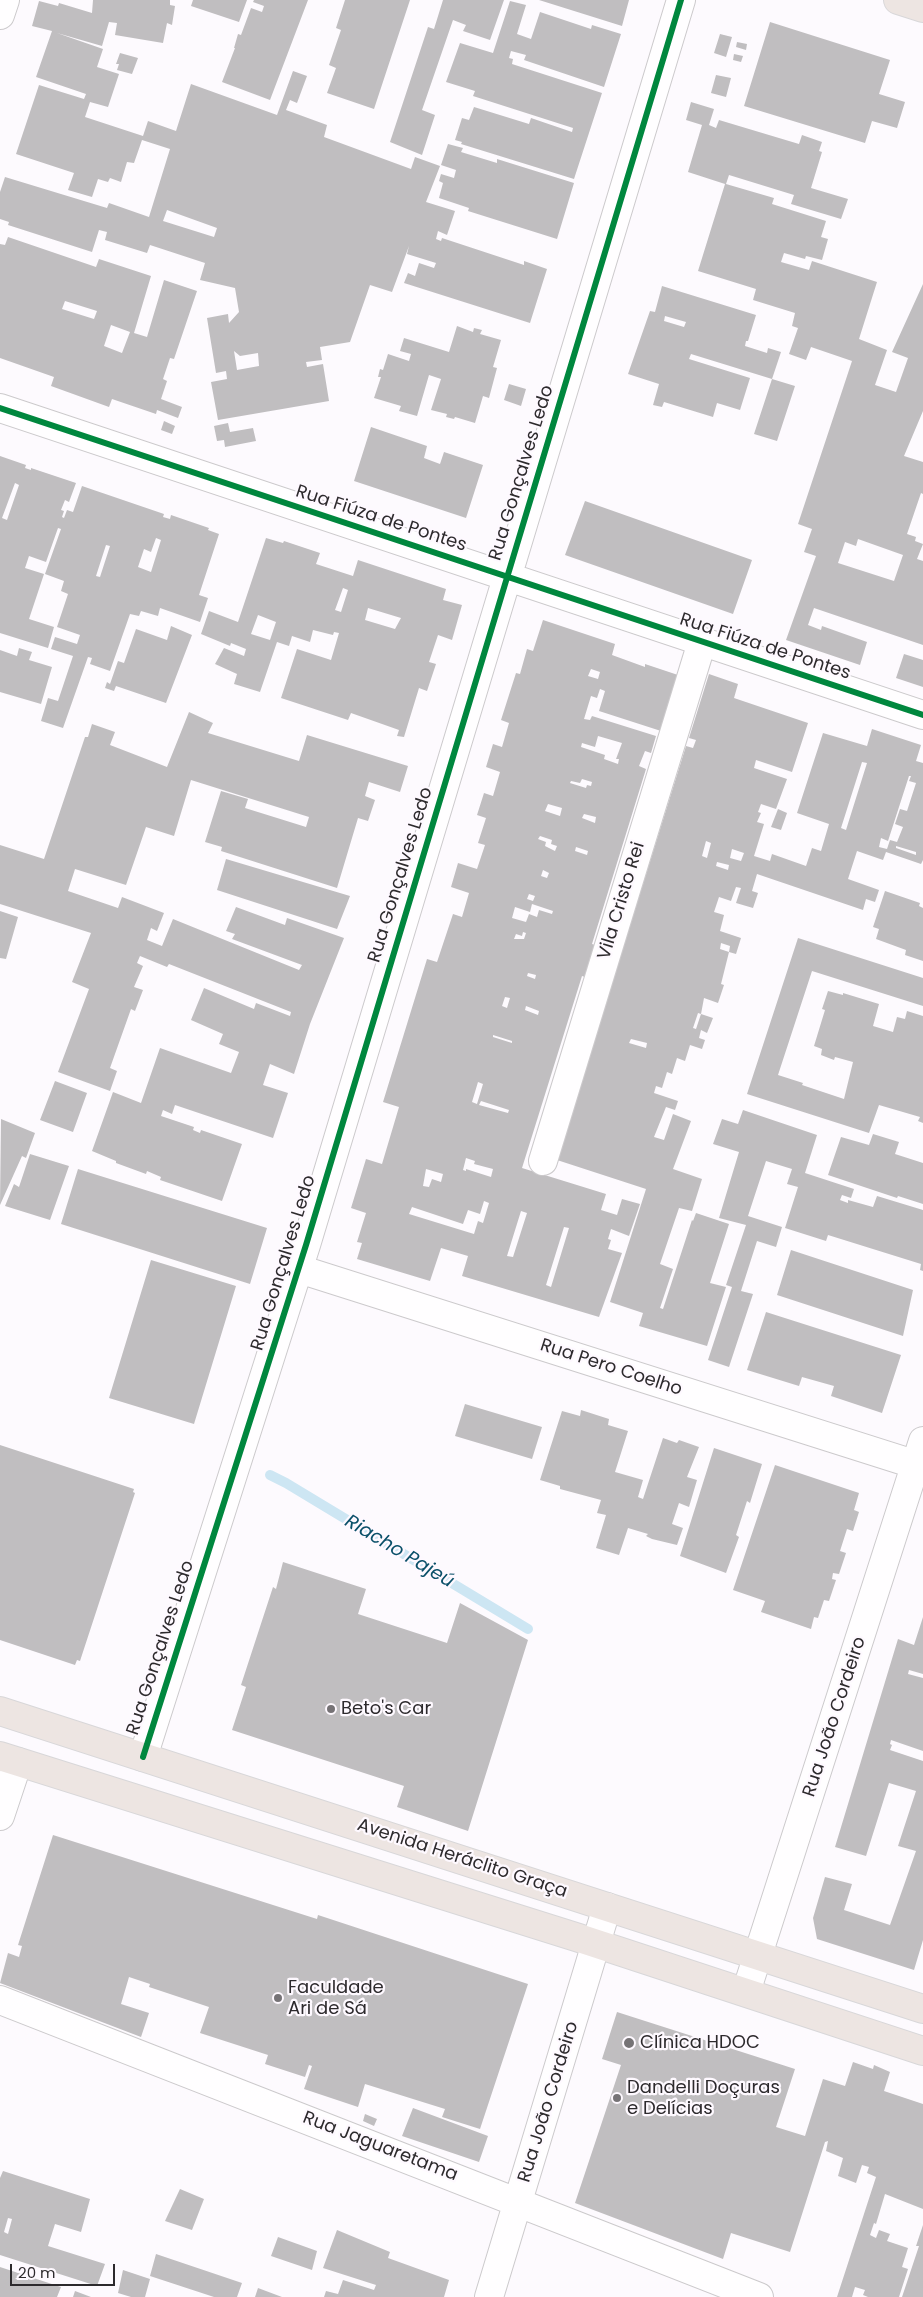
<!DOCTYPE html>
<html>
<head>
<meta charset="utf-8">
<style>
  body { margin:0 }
  #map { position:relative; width:923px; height:2297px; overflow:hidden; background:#fdfafe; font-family:Poppins,sans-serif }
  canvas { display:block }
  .scale { position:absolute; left:10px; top:2264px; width:105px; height:22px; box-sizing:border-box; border:2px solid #2d2a2d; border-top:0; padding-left:6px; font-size:15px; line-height:18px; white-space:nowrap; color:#2d2a2d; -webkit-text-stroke:4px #fef9ff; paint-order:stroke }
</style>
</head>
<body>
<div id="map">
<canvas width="923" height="2297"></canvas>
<div class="scale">20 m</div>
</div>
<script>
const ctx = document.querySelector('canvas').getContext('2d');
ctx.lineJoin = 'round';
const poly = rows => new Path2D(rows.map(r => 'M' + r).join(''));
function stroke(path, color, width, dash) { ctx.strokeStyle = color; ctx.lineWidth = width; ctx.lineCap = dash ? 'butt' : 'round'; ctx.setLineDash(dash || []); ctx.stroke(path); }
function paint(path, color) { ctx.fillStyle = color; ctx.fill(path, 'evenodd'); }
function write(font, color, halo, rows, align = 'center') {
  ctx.font = font + ' Poppins,sans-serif'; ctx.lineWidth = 4.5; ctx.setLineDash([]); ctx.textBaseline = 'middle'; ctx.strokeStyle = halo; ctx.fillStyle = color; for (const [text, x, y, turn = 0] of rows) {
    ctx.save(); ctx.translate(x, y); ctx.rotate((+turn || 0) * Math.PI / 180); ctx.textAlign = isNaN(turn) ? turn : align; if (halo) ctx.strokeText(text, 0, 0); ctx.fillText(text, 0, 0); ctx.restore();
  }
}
const stream = poly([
  [270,1475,286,1483,528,1629]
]);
const building = poly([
  [93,0,170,0,170,5,175,6,172,25,167,23,163,43,115,35,117,23,109,22,102,46,57,33,103,49,97,67,119,74,108,107,90,102,85,117,143,136,148,121,176,131,191,84,277,115,293,71,307,76,297,103,290,100,286,110,327,125,324,137,411,169,415,157,440,166,426,202,455,211,447,235,438,231,436,239,441,241,442,238,524,265,524,261,547,269,530,323,404,283,408,273,415,276,419,263,434,268,436,263,407,254,409,246,392,292,370,285,350,342,320,347,322,360,306,362,307,367,323,364,329,401,218,420,211,382,227,379,226,371,216,373,207,318,228,314,229,323,239,312,235,288,200,280,205,263,150,245,147,253,105,240,107,232,99,230,92,252,8,225,9,222,0,219,0,192,5,177,107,208,109,203,149,217,170,149,142,140,134,163,127,162,121,182,110,178,108,182,98,179,92,197,68,190,74,173,16,154,39,85,84,99,86,94,36,77,52,31,32,26,39,1,58,6,59,3,92,13],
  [167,210,217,228,214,237,163,221],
  [234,351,240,356,258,353,259,366,237,370],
  [193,0,247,0,239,22,191,6],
  [254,0,308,0,270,100,222,82,235,48,234,48,238,34,241,35,251,8,262,12,264,6,253,2],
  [345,0,410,0,374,109,327,93,336,68,329,65,341,30,336,28],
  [443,0,504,0,490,40,463,31,466,25,453,20,422,110,435,115,422,155,390,142,428,27,434,29],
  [539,0,629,0,622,26],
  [510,1,526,5,517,34,531,39,540,12,591,29,592,25,621,34,604,87,524,60,526,55,511,51,509,58,513,59,512,64,602,93,574,179,461,144,462,142,455,140,462,118,469,120,474,107,529,124,531,118,572,132,573,128,473,96,475,91,446,82,460,43,493,53],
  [770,22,890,60,879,94,905,102,897,128,872,121,865,143,744,106],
  [720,34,732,37,726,57,714,53],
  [737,42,747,44,746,50,736,47],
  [120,53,138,58,132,74,117,70,119,64,116,64],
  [734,54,743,56,741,62,733,60],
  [716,75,731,78,726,97,711,93],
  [691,102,714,109,709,125,716,128,719,120,799,144,802,135,822,142,819,151,822,152,811,188,848,199,841,219,791,204,794,195,729,175,726,184,774,198,772,204,826,221,821,237,828,239,822,260,806,256,805,259,784,253,781,262,809,270,812,261,877,282,859,339,887,350,875,385,896,392,908,358,892,352,923,284,923,411,904,456,923,462,923,494,921,493,907,534,916,537,915,541,923,544,917,559,923,561,923,645,814,608,808,625,821,630,822,626,867,642,860,665,786,640,816,556,804,552,812,529,798,524,852,361,811,347,806,360,789,354,798,328,792,326,795,313,753,300,756,289,698,271,725,184,688,172,702,125,686,120],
  [858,539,903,555,894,581,838,563,845,542,856,546],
  [448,144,463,148,461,152,497,163,497,159,574,183,557,239,468,211,469,208,439,198,443,183,439,181,441,174,454,178,456,170,441,165],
  [8,237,96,267,99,259,151,276,134,333,147,337,164,280,197,291,174,359,170,358,163,379,167,381,161,399,182,407,178,418,157,410,156,414,112,399,109,407,51,386,54,377,0,358,0,244,5,245],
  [65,301,97,311,94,319,62,309],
  [111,325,130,332,122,353,104,346],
  [662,286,756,315,748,341,746,341,745,346,767,353,768,348,781,352,772,379,691,354,689,359,750,378,740,410,717,403,713,417,664,402,662,407,653,405,659,384,628,374,650,311,655,312],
  [665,316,686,322,684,327,664,321],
  [457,326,473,332,474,328,482,330,480,334,501,340,493,367,497,368,489,398,483,396,475,423,455,417,454,419,446,417,447,414,431,410,441,379,429,375,417,416,399,411,401,406,374,398,381,377,378,377,380,369,383,370,388,354,409,361,411,354,400,351,404,338,449,352],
  [772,379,795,386,777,441,754,434],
  [509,384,526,389,521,406,504,400],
  [164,421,175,426,172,434,161,430],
  [228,423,230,432,253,428,256,441,225,447,224,440,217,441,214,426],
  [371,427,427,446,424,458,440,464,444,452,483,465,466,518,354,481],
  [0,456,26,465,25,468,31,470,31,468,76,483,69,502,65,500,61,510,64,511,62,517,64,518,67,510,73,512,82,486,164,514,163,517,170,519,171,515,209,528,208,530,219,534,199,595,208,598,200,622,160,608,158,616,141,611,139,616,130,614,110,671,90,664,92,658,88,657,63,728,41,721,48,698,58,701,73,656,51,649,55,637,77,644,80,635,57,627,68,594,61,591,64,581,45,574,61,529,58,528,46,562,29,556,25,568,44,574,29,619,54,627,48,648,0,633],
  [15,483,19,485,7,520,2,518],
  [156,538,161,540,151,572,138,567,144,549,151,552],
  [106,545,110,546,100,577,96,576],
  [585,501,752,560,733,614,565,555],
  [266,538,283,543,284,541,320,553,316,564,353,576,358,560,446,589,443,600,462,605,452,640,438,635,429,662,436,664,427,691,419,688,404,737,397,736,399,730,351,713,348,720,281,698,297,649,331,660,339,633,334,632,333,635,313,630,310,642,292,636,289,646,277,642,260,692,234,684,237,674,215,664,224,648,244,656,246,649,231,643,230,646,201,634,209,611,238,622],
  [343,588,348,590,341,612,335,610],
  [368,608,401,618,395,629,365,620],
  [258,615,276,622,270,640,251,634],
  [543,620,615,644,612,655,645,667,645,664,678,675,661,731,599,711,605,691,600,689,597,698,591,696,584,719,590,720,592,716,656,736,651,753,645,751,639,766,646,769,592,944,595,945,585,977,582,976,522,1168,606,1194,601,1210,617,1215,622,1199,640,1204,629,1236,611,1229,608,1239,611,1240,608,1249,622,1253,599,1317,462,1276,468,1256,441,1248,430,1281,357,1259,362,1243,357,1242,366,1213,351,1208,366,1159,382,1164,399,1107,383,1102,427,959,437,962,453,914,462,917,469,893,451,887,458,863,477,869,485,845,478,843,486,818,477,815,484,793,493,796,500,772,486,767,493,744,502,747,509,723,501,720,516,673,520,674,527,649,533,651],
  [591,669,600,672,598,679,588,676],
  [598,736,622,743,616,759,619,759,618,764,604,759,605,755,581,747,582,743,595,747],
  [582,779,592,782,591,786,587,785,586,788,570,783,571,781,580,783],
  [548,804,562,808,560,816,545,811],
  [584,814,596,817,595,823,582,818],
  [540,836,552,840,551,844,557,846,555,851,545,846,546,842,538,839],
  [576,847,588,851,587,855,575,851],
  [543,870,549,873,547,878,541,876],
  [529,894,535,896,533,901,527,899],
  [532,904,553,911,552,914,539,910,537,917,529,914,526,922,512,918,515,907,530,912],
  [523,932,526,933,524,939,514,939,516,934,522,936],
  [528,973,536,975,535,979,527,976],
  [505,997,510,998,507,1008,502,1006],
  [526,1006,539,1011,538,1015,525,1010],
  [493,1035,512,1041,512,1043,493,1037],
  [478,1082,483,1084,477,1104,472,1102],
  [481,1101,509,1110,508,1113,479,1105],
  [466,1158,475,1161,474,1164,493,1169,491,1177,466,1169,466,1171,463,1170],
  [426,1169,443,1174,441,1182,432,1179,429,1187,423,1186],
  [484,1201,489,1203,483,1223,478,1221,474,1234,409,1214,412,1207,463,1224,468,1210,480,1214],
  [521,1211,527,1213,513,1257,507,1256],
  [564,1227,569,1228,551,1287,546,1285],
  [171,626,192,635,166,703,116,686,114,691,105,688,107,682,110,684,118,661,124,663,136,629,167,640],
  [19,648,32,652,29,660,52,667,41,704,0,692,0,650,17,656],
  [904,654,923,660,923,687,896,678],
  [709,674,738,684,734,698,808,723,792,772,756,760,754,768,787,779,776,809,761,804,758,812,761,813,757,822,764,824,754,856,770,861,772,854,806,866,812,848,821,851,829,824,797,813,823,733,867,746,872,729,921,745,916,761,923,763,923,860,921,864,886,852,883,860,857,851,848,879,879,890,875,902,866,899,863,910,757,874,752,891,758,893,753,908,736,903,741,888,736,887,731,901,719,897,714,912,724,915,720,931,741,938,736,954,729,952,730,946,721,943,720,949,729,952,721,984,724,985,718,1003,704,998,701,1014,698,1013,693,1028,696,1029,701,1014,713,1018,707,1033,701,1030,699,1038,705,1040,702,1049,690,1045,685,1061,677,1058,672,1074,667,1072,662,1088,656,1086,654,1093,678,1101,675,1110,666,1107,654,1137,664,1140,673,1114,691,1121,673,1169,702,1179,692,1211,679,1208,660,1264,673,1269,660,1308,663,1309,692,1220,693,1221,696,1213,729,1224,710,1283,726,1287,707,1346,639,1326,643,1313,610,1302,646,1189,557,1160,686,746,693,748,696,740,689,738],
  [862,762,867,763,846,830,841,828],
  [909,776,911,776,909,781,916,783,907,811,900,809,895,824,903,827,897,842,890,840,887,849,879,847,881,838,888,841],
  [706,841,711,843,707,858,702,856],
  [896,846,916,852,916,855,896,848],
  [732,849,744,853,741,861,730,858],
  [717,862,729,865,728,870,716,866],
  [631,1039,647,1043,646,1048,629,1043],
  [189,712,213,723,208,733,299,761,307,735,408,766,400,792,369,782,365,796,375,800,368,821,358,818,337,888,221,851,222,847,205,842,221,791,248,799,245,808,306,827,309,817,191,780,174,836,146,827,126,885,75,869,68,891,118,908,122,897,164,913,157,931,151,928,147,940,162,946,173,919,299,970,302,965,232,939,235,934,226,931,236,907,285,925,287,918,344,938,310,1024,294,1074,270,1064,263,1085,288,1093,273,1138,175,1105,172,1114,163,1110,161,1116,194,1127,193,1130,200,1133,201,1130,242,1144,222,1201,160,1180,161,1177,147,1171,146,1174,116,1163,116,1161,92,1151,113,1092,141,1103,160,1048,231,1073,239,1052,219,1044,223,1034,191,1020,204,988,254,1009,256,1003,290,1016,291,1012,169,964,167,967,140,956,137,963,143,966,134,987,143,990,135,1011,131,1009,110,1068,117,1071,110,1091,58,1072,89,989,72,982,91,933,0,904,0,845,44,859,85,737,88,737,92,724,115,732,110,745,167,767],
  [778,809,787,813,781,830,771,827],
  [226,859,350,896,337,929,217,890],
  [885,891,920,903,919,906,923,908,923,961,905,955,906,950,876,939,879,929,873,927],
  [0,911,18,917,6,959,0,958],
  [798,938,923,978,923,1006,812,971,778,1075,803,1083,802,1085,844,1099,853,1062,835,1057,834,1060,821,1055,822,1049,814,1046,825,1010,822,1009,828,991,843,995,843,993,879,1004,873,1026,893,1032,897,1017,905,1019,907,1011,923,1016,923,1123,918,1121,920,1117,879,1105,869,1133,747,1094],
  [55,1081,87,1093,73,1132,40,1120],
  [743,1110,817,1135,805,1173,854,1189,851,1198,842,1195,840,1200,848,1203,848,1200,873,1207,877,1196,923,1210,923,1271,920,1270,921,1264,828,1235,826,1241,785,1228,798,1187,787,1184,792,1169,766,1161,748,1216,782,1227,776,1247,757,1241,741,1291,753,1294,729,1367,708,1360,732,1287,726,1285,746,1225,719,1218,739,1152,713,1144,722,1119,738,1124],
  [1,1119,35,1133,26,1158,22,1156,0,1205],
  [873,1134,899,1142,895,1154,923,1163,923,1204,898,1196,897,1198,828,1175,841,1137,869,1145],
  [30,1154,69,1166,50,1220,5,1206,14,1184,19,1187],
  [78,1169,267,1228,250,1284,61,1224],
  [791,1250,913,1290,903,1336,777,1295],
  [151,1260,236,1286,194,1424,109,1398],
  [766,1312,901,1355,882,1413,831,1396,834,1386,802,1377,799,1386,747,1370],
  [465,1404,542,1427,532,1459,455,1436],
  [581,1410,609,1419,608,1425,628,1431,615,1472,643,1480,638,1497,643,1499,663,1438,677,1443,679,1440,699,1447,687,1477,697,1480,689,1507,679,1503,672,1524,683,1528,677,1545,652,1539,646,1536,648,1534,628,1528,619,1555,596,1548,606,1515,597,1513,601,1500,560,1489,560,1486,540,1480,562,1411,580,1416],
  [0,1445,134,1489,133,1492,135,1493,80,1661,77,1660,75,1665,0,1640],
  [714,1448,762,1464,750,1503,747,1501,736,1535,739,1537,726,1573,680,1556],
  [775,1465,859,1493,854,1510,859,1512,853,1531,847,1529,840,1551,846,1553,839,1574,833,1573,832,1579,836,1580,829,1601,824,1600,818,1618,814,1617,811,1629,761,1612,765,1601,733,1590],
  [283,1562,366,1589,358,1614,447,1643,460,1603,528,1640,468,1831,397,1807,404,1786,232,1730,246,1687,241,1685,273,1587,276,1589],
  [923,1617,923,1674,909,1670,908,1674,923,1678,923,1751,891,1740,890,1744,892,1745,890,1750,923,1761,923,1940,914,1970,817,1939,813,1918,825,1877,852,1884,844,1910,890,1925,916,1851,898,1846,916,1791,889,1783,866,1856,835,1847,898,1639,914,1645],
  [53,1835,317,1919,318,1915,528,1984,480,2129,442,2117,445,2109,365,2084,358,2107,304,2089,312,2066,309,2065,305,2077,265,2064,268,2055,200,2033,209,2007,149,1987,150,1984,129,1977,121,2004,149,2013,141,2037,0,1983,8,1953,19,1957,22,1946,18,1945],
  [617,2012,795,2069,776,2127,805,2136,823,2079,845,2086,853,2062,873,2069,874,2065,890,2072,884,2091,923,2104,923,2209,885,2194,876,2224,874,2223,870,2235,876,2238,879,2230,890,2234,887,2241,908,2248,902,2267,908,2269,899,2297,868,2297,863,2295,865,2290,855,2287,852,2297,837,2297,876,2177,867,2173,869,2167,862,2165,856,2183,838,2176,843,2158,826,2151,828,2141,825,2142,790,2252,731,2233,723,2259,575,2203,621,2065,602,2059],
  [413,2108,488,2136,479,2162,402,2136],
  [365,2114,377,2119,374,2126,363,2121],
  [3,2171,90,2199,81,2232,55,2224,48,2246,105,2264,97,2286,0,2255,0,2178],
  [8,2218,12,2219,8,2234,4,2232],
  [180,2189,204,2199,192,2230,165,2221],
  [923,2225,923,2297,902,2297,919,2246,916,2246],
  [337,2230,390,2252,388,2258,449,2280,444,2297,324,2297,326,2291,338,2294,343,2280,374,2290,376,2285,323,2268],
  [278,2237,317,2251,312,2270,271,2256],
  [156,2254,242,2283,237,2297,214,2297,150,2276],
  [0,2267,61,2287,57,2297,0,2297],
  [123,2270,150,2279,145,2297,131,2297,118,2293],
  [258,2288,282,2297,255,2297],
  [75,2291,91,2297,73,2297]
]);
const minor = poly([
  [0,15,5,0],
  [0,408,923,715],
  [543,1161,702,642],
  [299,1269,923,1467],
  [143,1757,306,1245,681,0],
  [0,1816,18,1762],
  [746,1992,923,1441],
  [0,2000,759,2297],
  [489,2297,607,1907]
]);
const major = poly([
  [898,0,923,8],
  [0,1711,923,2009],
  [0,1756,579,1938,923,2051]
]);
const cycleway = poly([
  [0,408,923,715],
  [143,1757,306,1245,681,0]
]);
const markers = [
  [331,1709,5,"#767376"],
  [278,1998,5,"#767376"],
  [629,2043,6,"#767376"],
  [617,2098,5,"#767376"]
];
const streetNames = [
  ["Rua Gonçalves Ledo",522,473,-73],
  ["Rua Fiúza de Pontes",381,519,18],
  ["Rua Fiúza de Pontes",765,647,18],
  ["Rua Gonçalves Ledo",401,875,-73],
  ["Vila Cristo Rei",622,901,-73],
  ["Rua Gonçalves Ledo",284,1263,-73],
  ["Rua Pero Coelho",611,1368,18],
  ["Rua Gonçalves Ledo",161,1648,-72],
  ["Rua João Cordeiro",835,1717,-72],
  ["Avenida Heráclito Graça",462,1859,18],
  ["Rua João Cordeiro",549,2102,-73],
  ["Rua Jaguaretama",380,2147,21]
];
const poiNames = [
  ["Beto's Car",341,1709],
  ["Faculdade",288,1988],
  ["Ari de Sá",288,2009],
  ["Clínica HDOC",640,2043],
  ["Dandelli Doçuras",627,2088],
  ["e Delícias",627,2109]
];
const waterNames = [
  ["Riacho Pajeú",399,1552,31]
];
stroke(stream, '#cde6f3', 10);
paint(building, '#c0bec0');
stroke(minor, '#cccacc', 30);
stroke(major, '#d8d7d9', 30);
stroke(minor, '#fffeff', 28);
stroke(major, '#ede5e2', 28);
stroke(cycleway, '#00873e', 6);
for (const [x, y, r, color] of markers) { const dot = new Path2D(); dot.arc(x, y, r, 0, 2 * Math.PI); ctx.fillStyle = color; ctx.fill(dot); stroke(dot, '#fef9ff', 2); }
write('18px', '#2d2a2d', '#fef9ff', streetNames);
write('18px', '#2d2a2d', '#fef9ff', poiNames, 'left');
write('italic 19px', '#0a5069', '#fef9ff', waterNames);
</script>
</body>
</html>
